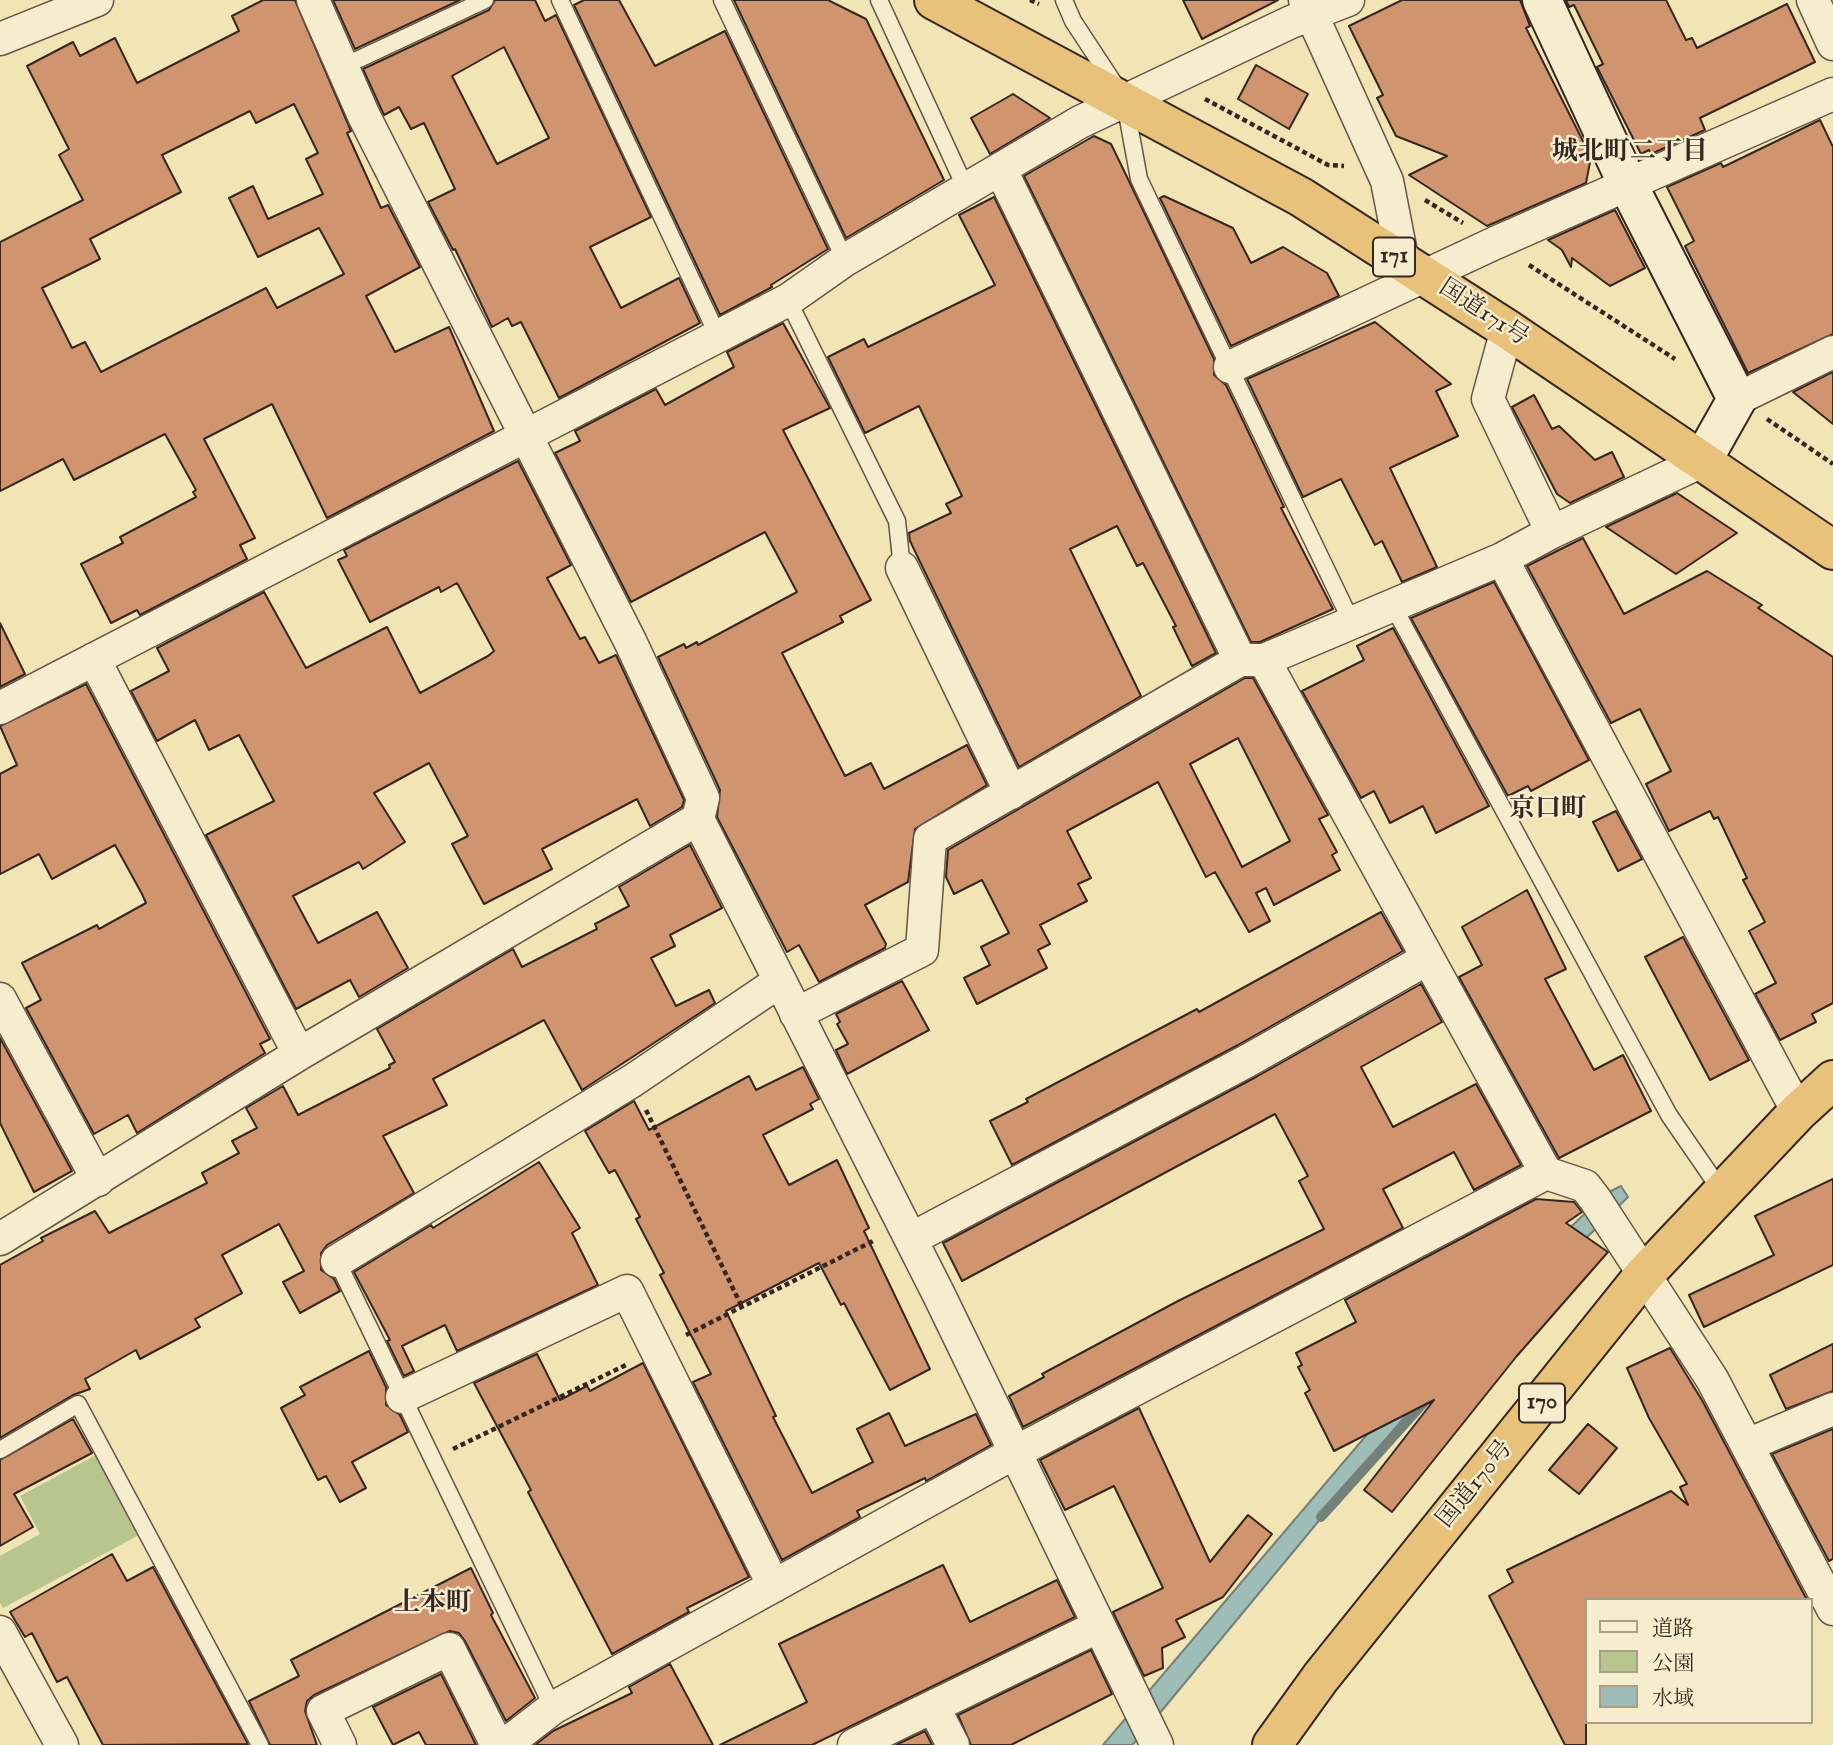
<!DOCTYPE html>
<html>
<head>
<meta charset="utf-8">
<style>
  body { margin:0 }
  #map { position:relative; width:1833px; height:1745px; overflow:hidden; background:#f1e4b5; font-family:"IM FELL English","Noto Serif JP",serif }
  canvas { display:block }
  .legend { position:absolute; left:1585px; top:1598px; width:228px; height:126px; box-sizing:border-box; background:#f6edcf; border:2px solid #a99e8a; margin:0; padding:9px 12px; list-style:none; font-size:21px; color:#362722 }
  .legend li { display:flex; align-items:center; gap:14px; height:35px }
  .legend b { width:35px; border:2px solid #a99e8a }
</style>
</head>
<body>
<div id="map">
<canvas width="1833" height="1745"></canvas>
<ul class="legend">
<li><b style="height:9px;background:#f6edcf"></b>道路</li>
<li><b style="height:19px;background:#b8c58f"></b>公園</li>
<li><b style="height:19px;background:#9dbdb6"></b>水域</li>
</ul>
</div>
<script>
const ctx = document.querySelector('canvas').getContext('2d');
ctx.lineJoin = 'round';
function paint(path, color) { ctx.fillStyle = color; ctx.fill(path, 'evenodd'); }
const poly = rows => new Path2D(rows.map(r => 'M' + r).join(''));
function stroke(path, color, width, dash) { ctx.strokeStyle = color; ctx.lineWidth = width; ctx.lineCap = dash ? 'butt' : 'round'; ctx.setLineDash(dash || []); ctx.stroke(path); }
function write(font, color, halo, rows, align = 'center') {
  ctx.font = font + ' "IM FELL English","Noto Serif JP",serif'; ctx.lineWidth = 5; ctx.setLineDash([]); ctx.textBaseline = 'middle'; ctx.strokeStyle = halo; ctx.fillStyle = color; for (const [text, x, y, turn = 0] of rows) {
    ctx.save(); ctx.translate(x, y); ctx.rotate((+turn || 0) * Math.PI / 180); ctx.textAlign = isNaN(turn) ? turn : align; if (halo) ctx.strokeText(text, 0, 0); ctx.fillText(text, 0, 0); ctx.restore();
  }
}
const green = poly([
  [96,1455,139,1535,3,1608,0,1603,0,1556,40,1534,20,1496]
]);
const water = poly([
  [1621,1186,1628,1197,1408,1413,1140,1737,1132,1745,1103,1745,1393,1404,1561,1236,1607,1193,1621,1186]
]);
const stream = poly([
  [1321,1517,1428,1398]
]);
const building = poly([
  [263,0,295,0,351,131,347,133,381,208,388,205,420,267,366,296,395,352,449,327,494,431,327,518,272,404,204,439,255,538,240,545,247,559,140,615,137,610,111,623,81,564,123,543,120,537,196,497,193,492,196,490,165,434,74,480,63,459,0,491,0,242,83,200,59,155,69,149,27,66,73,42,80,56,115,38,137,83,239,31,232,16,263,0],
  [294,104,318,153,306,159,323,194,268,219,253,186,229,198,258,257,319,228,344,274,277,308,266,288,101,372,85,342,72,348,42,288,100,259,90,239,181,192,162,155,250,111,256,123,294,104],
  [333,0,460,0,355,49,333,0],
  [495,0,535,0,545,21,556,15,651,217,590,247,621,308,679,278,700,323,559,398,521,322,512,326,508,318,492,327,455,249,453,250,428,202,455,189,424,123,411,129,399,107,384,115,363,69,489,10,495,0],
  [504,47,549,138,497,164,452,76,504,47],
  [584,0,619,0,655,66,725,31,828,249,771,285,772,287,720,315,574,5,584,0],
  [734,0,828,0,866,19,944,180,846,238,734,0],
  [1183,0,1278,0,1202,39,1183,0],
  [1402,0,1520,0,1530,26,1526,28,1591,157,1586,183,1487,226,1409,175,1447,156,1396,136,1377,98,1383,95,1349,26,1402,0],
  [1566,0,1666,0,1686,40,1692,38,1697,48,1787,4,1815,62,1700,118,1705,130,1651,154,1649,150,1641,154,1597,67,1603,64,1574,5,1569,7,1566,0],
  [1256,65,1308,94,1289,129,1238,99,1256,65],
  [1013,94,1050,118,990,154,971,118,1013,94],
  [1820,120,1833,147,1833,334,1748,373,1685,246,1694,241,1667,187,1721,163,1723,167,1820,120],
  [1094,136,1111,144,1128,179,1214,359,1214,375,1226,385,1284,507,1281,508,1333,609,1260,642,1251,642,1024,176,1094,136],
  [1164,196,1233,228,1251,263,1283,247,1327,273,1339,296,1231,346,1160,198,1164,196],
  [994,197,1216,653,1192,666,1173,627,1176,626,1143,563,1137,566,1117,526,1070,549,1141,696,1019,767,910,541,909,533,951,513,946,504,962,496,919,406,865,433,828,357,864,339,868,347,995,285,959,215,994,197],
  [1615,210,1645,268,1610,286,1572,258,1571,267,1562,250,1548,240,1615,210],
  [1375,322,1451,384,1436,391,1458,436,1390,468,1437,567,1402,582,1382,541,1375,545,1341,479,1303,497,1247,379,1375,322],
  [783,323,830,408,783,430,871,600,840,616,843,622,782,653,845,776,871,763,884,789,967,745,987,785,915,829,908,882,865,905,886,944,885,948,819,982,799,945,787,952,717,817,720,790,658,657,684,644,686,648,697,642,698,645,797,592,765,532,631,602,555,453,580,441,575,431,656,389,665,405,734,367,727,352,783,323],
  [1833,372,1833,424,1793,392,1833,372],
  [1534,395,1552,429,1559,426,1595,460,1612,452,1624,477,1570,503,1557,494,1512,407,1534,395],
  [518,461,571,565,547,578,580,639,585,637,599,663,616,655,684,800,682,807,650,826,637,799,542,849,552,869,484,904,452,844,468,836,429,763,374,793,405,842,363,869,359,862,293,896,318,943,377,912,408,968,359,997,350,980,296,1009,206,835,274,801,239,735,209,750,195,720,157,741,131,691,169,671,157,648,264,592,306,668,387,627,420,693,488,656,494,651,457,583,441,592,439,587,370,622,338,560,347,556,344,550,518,461],
  [1677,493,1737,533,1676,574,1606,527,1677,493],
  [1583,538,1624,614,1707,571,1762,605,1758,608,1833,657,1833,1003,1812,1014,1816,1022,1780,1040,1755,994,1776,983,1749,931,1765,922,1743,880,1747,878,1718,817,1714,819,1710,811,1669,831,1646,784,1671,771,1640,709,1611,723,1527,566,1583,538],
  [1494,582,1589,760,1531,791,1528,786,1508,796,1411,618,1494,582],
  [0,623,25,674,0,687,0,623],
  [1393,628,1489,806,1436,833,1423,806,1390,823,1374,791,1361,798,1302,691,1364,660,1357,646,1393,628],
  [1245,678,1253,678,1328,815,1319,819,1337,852,1332,855,1340,870,1274,905,1266,888,1256,893,1270,921,1249,932,1215,872,1206,877,1158,782,1067,831,1091,878,1078,884,1087,901,1040,925,1050,944,1038,950,1047,968,977,1004,964,978,990,965,981,947,1009,933,982,880,954,894,946,877,948,850,1245,678],
  [1238,738,1290,841,1242,867,1190,764,1238,738],
  [86,684,270,1039,260,1044,265,1053,137,1133,128,1115,94,1134,26,1008,41,1000,22,963,97,925,99,929,146,903,142,894,115,845,52,879,39,854,0,874,0,774,17,765,0,726,86,684],
  [1616,811,1642,859,1618,871,1593,822,1616,811],
  [690,845,722,908,670,935,675,946,651,958,676,1006,709,990,715,1003,582,1090,544,1020,433,1079,447,1105,383,1136,414,1193,327,1245,321,1253,321,1270,334,1279,340,1291,300,1313,283,1282,304,1271,279,1224,222,1255,242,1293,195,1319,200,1327,140,1359,136,1350,85,1379,90,1389,73,1395,0,1438,0,1265,43,1241,41,1238,95,1211,109,1233,207,1183,202,1173,239,1153,232,1141,257,1128,246,1108,283,1086,298,1115,390,1068,389,1065,395,1062,377,1029,513,949,522,967,597,929,595,924,629,906,619,887,690,845],
  [1527,890,1566,969,1545,979,1594,1070,1623,1055,1651,1111,1559,1158,1459,977,1482,965,1462,927,1527,890],
  [1381,912,1403,951,1238,1045,1012,1165,990,1121,1028,1102,1026,1099,1197,1009,1199,1012,1381,912],
  [1683,937,1749,1060,1710,1080,1645,957,1683,937],
  [902,981,929,1030,847,1074,836,1050,848,1044,837,1024,840,1022,836,1014,902,981],
  [1421,984,1442,1022,1361,1067,1393,1127,1476,1084,1521,1165,1474,1190,1454,1152,1383,1189,1403,1228,1023,1427,1009,1396,1044,1377,1042,1374,1178,1301,1324,1229,1299,1181,1308,1176,1275,1114,962,1281,943,1243,1256,1077,1421,984],
  [0,1038,72,1171,34,1192,0,1123,0,1038],
  [803,1067,819,1099,810,1104,813,1109,763,1135,789,1185,837,1160,869,1228,864,1231,930,1369,890,1390,844,1303,841,1305,819,1263,726,1311,776,1416,773,1417,812,1493,873,1462,857,1429,889,1413,905,1446,976,1414,991,1445,926,1481,925,1478,857,1511,860,1517,782,1560,693,1382,711,1374,660,1275,664,1273,636,1219,640,1217,615,1170,609,1173,585,1131,634,1101,649,1130,749,1076,756,1090,803,1067],
  [539,1162,580,1228,572,1233,598,1285,457,1351,445,1325,402,1346,414,1371,404,1376,387,1341,390,1340,354,1272,431,1225,433,1228,539,1162],
  [1833,1179,1833,1265,1704,1327,1689,1295,1774,1255,1755,1216,1833,1179],
  [1536,1199,1574,1202,1582,1212,1566,1223,1608,1252,1516,1357,1392,1512,1364,1490,1434,1400,1334,1451,1305,1393,1310,1390,1298,1367,1302,1365,1296,1353,1356,1322,1345,1300,1536,1199],
  [1833,1344,1833,1391,1786,1409,1770,1375,1833,1344],
  [1670,1348,1703,1402,1807,1600,1586,1600,1586,1745,1565,1745,1489,1596,1513,1582,1507,1570,1671,1491,1688,1505,1680,1487,1687,1484,1649,1418,1627,1368,1670,1348],
  [369,1351,386,1387,386,1405,400,1415,408,1432,352,1462,366,1488,340,1502,326,1476,318,1480,281,1408,305,1395,300,1387,369,1351],
  [537,1354,560,1400,587,1386,590,1391,643,1363,749,1577,687,1608,689,1612,612,1654,528,1492,531,1490,474,1383,537,1354],
  [1139,1408,1210,1562,1248,1515,1272,1534,1223,1597,1176,1620,1185,1637,1162,1648,1163,1668,1144,1676,1113,1612,1163,1588,1114,1486,1065,1510,1040,1460,1139,1408],
  [73,1419,92,1453,14,1494,33,1527,0,1546,0,1460,73,1419],
  [1588,1424,1617,1448,1579,1494,1549,1470,1588,1424],
  [1833,1429,1833,1559,1829,1561,1772,1454,1833,1429],
  [112,1554,127,1581,153,1567,248,1744,103,1745,67,1677,57,1682,32,1633,25,1637,10,1612,112,1554],
  [943,1565,970,1622,1057,1580,1075,1617,812,1745,720,1745,807,1702,779,1644,943,1565],
  [471,1568,493,1613,491,1615,535,1698,506,1721,465,1641,459,1633,450,1631,314,1695,307,1701,305,1711,317,1745,270,1745,249,1701,299,1676,291,1660,471,1568],
  [1091,1650,1112,1694,1011,1745,971,1745,958,1715,1091,1650],
  [670,1664,713,1745,535,1745,553,1731,632,1693,629,1687,670,1664],
  [441,1674,476,1745,426,1745,419,1732,393,1745,373,1707,441,1674],
  [925,1731,932,1745,896,1745,925,1731]
]);
const path = poly([
  [1030,0,1039,4],
  [1205,99,1328,165,1344,166],
  [1425,200,1463,223],
  [1529,265,1675,359],
  [1767,419,1833,464],
  [646,1110,742,1307],
  [686,1335,875,1240],
  [453,1449,628,1364]
]);
const lane = poly([
  [560,0,718,336],
  [722,0,845,260],
  [879,0,967,191],
  [1064,0,1073,21,1115,85],
  [342,67,485,0],
  [1126,108,1139,179,1352,623],
  [788,300,897,521,902,568],
  [1393,606,1669,1115,1722,1192],
  [337,1261,553,1708],
  [0,1450,78,1404,260,1745]
]);
const street = poly([
  [313,0,364,116,631,643,703,798,698,819,939,1295,1157,1745],
  [1305,0,1387,181,1403,263],
  [1813,0,1833,44],
  [0,39,97,0],
  [1001,170,1240,660],
  [1507,329,1488,399,1552,532],
  [1230,367,1495,243,1833,94],
  [1737,399,1833,352],
  [1702,461,1552,532,1502,559,1264,660,1546,1173,1585,1186,1595,1199,1712,1379,1833,1609],
  [1502,559,1798,1112],
  [902,568,1011,793],
  [94,659,299,1054],
  [0,708,788,300,845,260,1080,122,1291,22,1348,0],
  [0,999,98,1180],
  [796,1014,922,950,930,839,1240,660,1264,660],
  [0,1239,299,1054,698,819],
  [911,1239,1247,1061,1427,959],
  [337,1261,632,1081,780,981],
  [402,1397,627,1291,774,1586],
  [1747,1445,1833,1409],
  [0,1632,62,1745],
  [934,1708,953,1745],
  [340,1745,323,1711,449,1649,497,1745],
  [505,1745,553,1708,1014,1453,1546,1173],
  [854,1745,1099,1626]
]);
const secondary = poly([
  [1542,0,1628,185,1737,399,1702,461]
]);
const highway = poly([
  [934,0,1301,197,1507,329,1833,550],
  [1272,1745,1321,1677,1643,1276,1798,1112,1833,1080]
]);
const shields = [
  [1394,257,42],
  [1542,1403,46]
];
const shieldNames = [
  ["171",1394,257],
  ["170",1542,1403]
];
const streetNames = [
  ["国道171号",1483,314,33],
  ["国道170号",1476,1485,-51]
];
const neighbourhoodNames = [
  ["城北町二丁目",1630,154],
  ["京口町",1548,811],
  ["上本町",433,1605]
];
paint(green, '#b8c58f');
paint(water, '#9dbdb6');
stroke(water, '#74817b', 2);
stroke(stream, '#74817b', 10);
paint(building, '#d0956e');
stroke(building, '#362722', 2);
stroke(lane, '#655647', 19);
stroke(street, '#655647', 35);
stroke(secondary, '#362722', 42);
stroke(highway, '#362722', 42);
stroke(path, '#362722', 4.5, [5, 3.5]);
stroke(lane, '#f6edcf', 16);
stroke(street, '#f6edcf', 32);
stroke(secondary, '#f6edcf', 38);
stroke(highway, '#e8c27a', 38);
for (const [x, y, w] of shields) { const box = new Path2D(); box.roundRect(x - w / 2, y - 19.5, w, 39, 5); ctx.fillStyle = '#f6edcf'; ctx.fill(box); stroke(box, '#362722', 2); }
write('bold 23px', '#362722', null, shieldNames);
write('24px', '#362722', '#f6edcf', streetNames);
write('bold 26px', '#362722', '#f6edcf', neighbourhoodNames);
</script>
</body>
</html>
